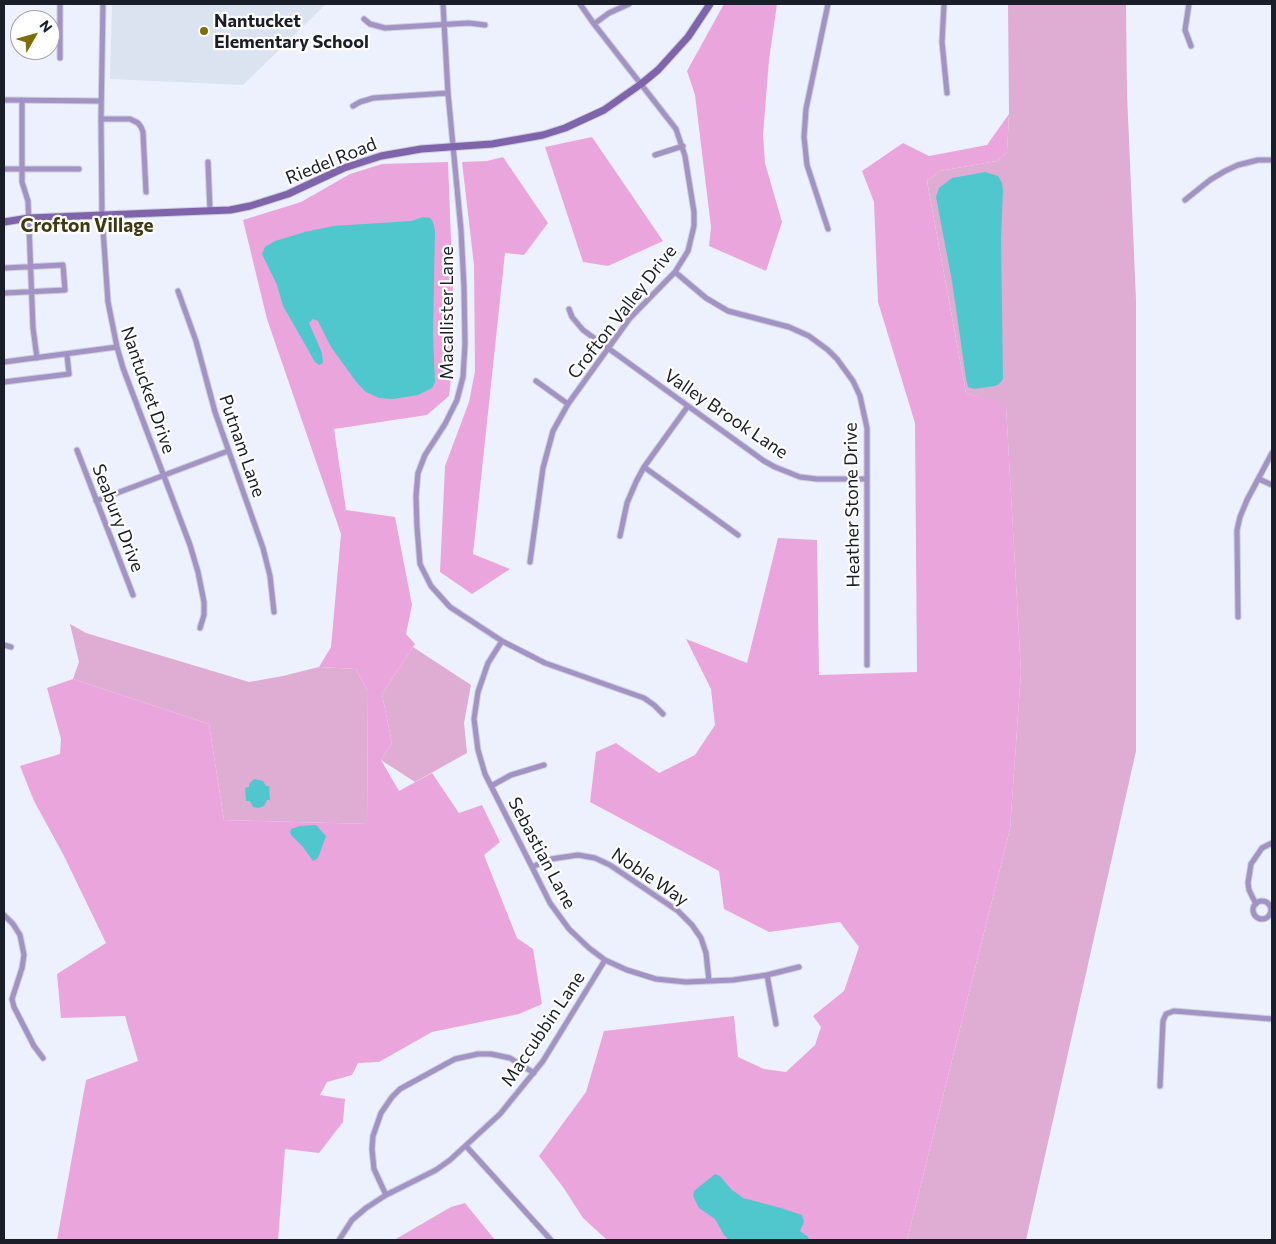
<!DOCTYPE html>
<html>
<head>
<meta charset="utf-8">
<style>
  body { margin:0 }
  #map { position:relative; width:1276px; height:1244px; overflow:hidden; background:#ecf1fd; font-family:Commissioner,sans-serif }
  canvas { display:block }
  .frame { position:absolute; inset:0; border:5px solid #1a1e28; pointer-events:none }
  .north { position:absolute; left:10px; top:10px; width:50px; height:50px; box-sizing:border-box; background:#fff; border:1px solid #a3a5a9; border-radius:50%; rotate:52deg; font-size:14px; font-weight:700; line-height:20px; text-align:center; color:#1a1e28 }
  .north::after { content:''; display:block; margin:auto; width:18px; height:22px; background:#7d6e0a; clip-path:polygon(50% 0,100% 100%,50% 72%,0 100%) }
</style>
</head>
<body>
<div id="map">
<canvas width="1276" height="1244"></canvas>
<div class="frame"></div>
<div class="north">N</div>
</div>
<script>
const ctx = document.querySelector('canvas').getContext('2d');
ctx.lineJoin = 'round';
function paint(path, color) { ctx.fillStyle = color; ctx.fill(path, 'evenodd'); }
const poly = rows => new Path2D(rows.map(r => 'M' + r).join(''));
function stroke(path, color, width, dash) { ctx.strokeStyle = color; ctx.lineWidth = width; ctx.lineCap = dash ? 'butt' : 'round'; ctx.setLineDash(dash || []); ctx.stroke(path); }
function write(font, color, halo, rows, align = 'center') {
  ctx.font = font + ' Commissioner,sans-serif'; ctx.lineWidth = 4.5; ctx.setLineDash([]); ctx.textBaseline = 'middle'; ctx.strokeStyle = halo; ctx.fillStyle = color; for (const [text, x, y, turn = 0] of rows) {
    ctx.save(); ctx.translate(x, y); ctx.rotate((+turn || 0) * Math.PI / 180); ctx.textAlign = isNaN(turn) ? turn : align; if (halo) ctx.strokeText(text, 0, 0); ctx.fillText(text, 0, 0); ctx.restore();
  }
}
const built = poly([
  [112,4,326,4,243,85,110,79]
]);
const green = poly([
  [1008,4,1126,4,1127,94,1136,300,1136,751,1026,1240,907,1240,1010,829,1021,672,1006,406,966,393,927,181,940,171,997,161,1007,152,1009,114],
  [70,624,86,633,249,682,283,676,319,667,356,669,367,690,368,824,224,820,209,724,73,679,79,662],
  [413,647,471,685,464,723,467,753,415,782,381,760,392,743,382,694]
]);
const forest = poly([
  [724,4,777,4,769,60,763,135,765,163,782,222,766,271,709,246,711,227,695,95,687,71],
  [1009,114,1007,152,997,161,940,171,927,181,966,393,1006,405,1021,672,1010,829,907,1240,607,1240,583,1218,563,1187,539,1156,586,1092,604,1031,734,1016,738,1057,764,1069,786,1072,815,1045,821,1027,813,1016,844,991,859,947,840,922,769,932,724,909,719,871,590,802,596,752,616,743,659,773,695,755,715,725,711,689,686,639,747,663,778,538,817,540,819,675,917,672,915,423,878,302,874,202,862,171,903,143,929,156,987,145],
  [592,137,663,241,608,266,583,262,545,147],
  [503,157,548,223,524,255,505,253,473,554,510,569,472,594,440,572,445,466,469,402,475,371,474,265,462,162,487,161],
  [448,162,455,344,449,396,427,415,334,429,346,510,395,517,412,605,406,634,415,644,382,694,392,743,381,760,399,791,432,773,459,813,482,805,500,842,484,855,517,938,533,949,542,1004,519,1014,432,1032,379,1062,358,1063,352,1075,327,1082,320,1095,345,1099,343,1122,319,1153,285,1149,278,1240,57,1240,86,1080,138,1061,125,1016,61,1018,57,974,106,943,63,854,34,801,20,766,60,754,61,739,47,688,73,679,209,724,224,820,368,824,367,690,356,669,319,667,331,647,341,534,267,319,243,220,301,202,350,174,382,164],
  [465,1203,495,1240,394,1240,451,1207]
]);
const water = poly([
  [985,172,998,176,1002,183,1003,190,1001,238,1003,379,999,384,995,386,974,389,968,387,966,378,952,281,936,197,939,188,952,178],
  [423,217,430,218,433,222,435,231,433,334,435,383,432,388,418,395,393,399,379,398,366,392,357,383,331,347,318,321,313,319,309,323,322,353,323,363,319,365,315,362,283,306,277,285,262,254,265,247,275,241,305,232,333,226,411,221],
  [254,779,263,781,266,786,269,786,270,800,267,800,264,806,259,808,253,807,250,801,246,801,245,788,249,787,249,784],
  [316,825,326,836,318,858,313,861,303,847,291,835,290,832,291,829,300,826],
  [715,1174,720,1176,731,1189,743,1198,781,1208,802,1215,804,1222,800,1231,807,1236,810,1240,729,1240,724,1235,715,1219,699,1208,693,1196,694,1191]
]);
const street = poly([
  [103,4,101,119,102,215,108,302,117,347,123,368,190,545,198,572,204,602,204,615,200,628],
  [443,4,448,93,461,230,464,287,465,344,463,377,457,400,445,424,425,455,418,473,416,496,417,527,420,564,431,586,450,607,502,641,545,663,644,698,654,705,663,714],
  [944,4,942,42,947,93],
  [1189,4,1185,30,1191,46],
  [364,19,370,24,385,28,469,23,485,25],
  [594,24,609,13,629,4],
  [60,58,60,4],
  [4,100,101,101],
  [22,100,22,182,28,201,33,328,37,358],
  [353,106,360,102,373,98,448,93],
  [101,119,130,119,138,123,141,127,143,132,146,192],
  [655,155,683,146],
  [208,162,210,211],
  [4,169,79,169],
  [1185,200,1210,180,1225,171,1238,165,1258,160,1272,160],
  [828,229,807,165,804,137,806,109,828,4],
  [4,268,63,265,65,290,4,293],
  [675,272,706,298,728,311,789,327,809,336,828,350,837,359,853,381,860,396,867,428,867,665],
  [178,291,196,341,215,412,263,548,270,576,274,612],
  [569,309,572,317,583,330,764,461,775,467,800,477,817,479,867,479],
  [4,362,117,347],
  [536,381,568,404],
  [4,382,69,374,67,355],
  [77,450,133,595],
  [644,467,738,535],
  [1259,479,1272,485],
  [96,501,228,451],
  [620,536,627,503,636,482,644,467,688,406],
  [530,562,543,468,553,431,568,404,630,318,675,272,688,251,694,226,694,212,685,156,676,129,594,24,580,4],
  [1238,617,1237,530,1240,517,1247,500,1272,453],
  [502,641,488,663,478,692,474,719,478,750,485,774,532,867,550,903,569,929,589,948,605,960,627,970,656,979,686,982,733,980,767,975,799,967],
  [4,645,11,647],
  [491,786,511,775,544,765],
  [532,867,551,859,578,855,595,858,610,865,678,911,692,925,701,938,706,953,709,981],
  '1253 910a9 9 0 1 1 18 0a9 9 0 1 1-18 0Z',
  [1256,904,1249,890,1248,883,1251,864,1262,848,1272,843],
  [4,915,13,924,20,935,24,955,22,968,12,999,14,1007,34,1046,43,1058],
  [767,975,776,1024],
  [1160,1086,1163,1021,1166,1014,1174,1011,1272,1019],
  [466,1146,551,1240],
  [386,1195,374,1169,372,1149,373,1136,381,1113,392,1097,400,1089,455,1059,478,1054,491,1054,510,1058,534,1073],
  [339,1240,352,1220,366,1208,386,1195,436,1170,450,1160,500,1114,543,1061,605,960]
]);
const secondary = poly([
  [4,222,29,218,230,210,250,206,288,194,344,168,381,156,421,149,492,144,543,135,565,128,604,110,641,84,658,70,688,37,710,4]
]);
const markers = [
  [204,31,5,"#7d6e0a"]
];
const poiNames = [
  ["Nantucket",214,21],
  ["Elementary School",214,42]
];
const streetNames = [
  ["Riedel Road",331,161,-22],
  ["Crofton Valley Drive",622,312,-52],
  ["Macallister Lane",447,313,-90],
  ["Nantucket Drive",148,390,71],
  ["Valley Brook Lane",726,414,34],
  ["Putnam Lane",242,446,71],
  ["Heather Stone Drive",852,505,-91],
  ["Seabury Drive",118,518,69],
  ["Sebastian Lane",542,853,62],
  ["Noble Way",650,877,34],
  ["Maccubbin Lane",543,1029,-56]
];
const neighbourhoodNames = [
  ["Crofton Village",87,226]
];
paint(built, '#dbe2f0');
paint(green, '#dfacd4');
paint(forest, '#eaa6dc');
paint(water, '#50c7cd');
stroke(street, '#cacfdb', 7);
stroke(secondary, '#cacfdb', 9);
stroke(street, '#a392c4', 5);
stroke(secondary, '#7f63ab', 7);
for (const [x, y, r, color] of markers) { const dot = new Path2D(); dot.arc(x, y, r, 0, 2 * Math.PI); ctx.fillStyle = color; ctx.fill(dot); stroke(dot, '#fff', 2); }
write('bold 18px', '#1a1e28', '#fff', poiNames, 'left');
write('18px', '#1a1e28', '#fff', streetNames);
write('bold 19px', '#40390f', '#fff', neighbourhoodNames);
</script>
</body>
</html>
